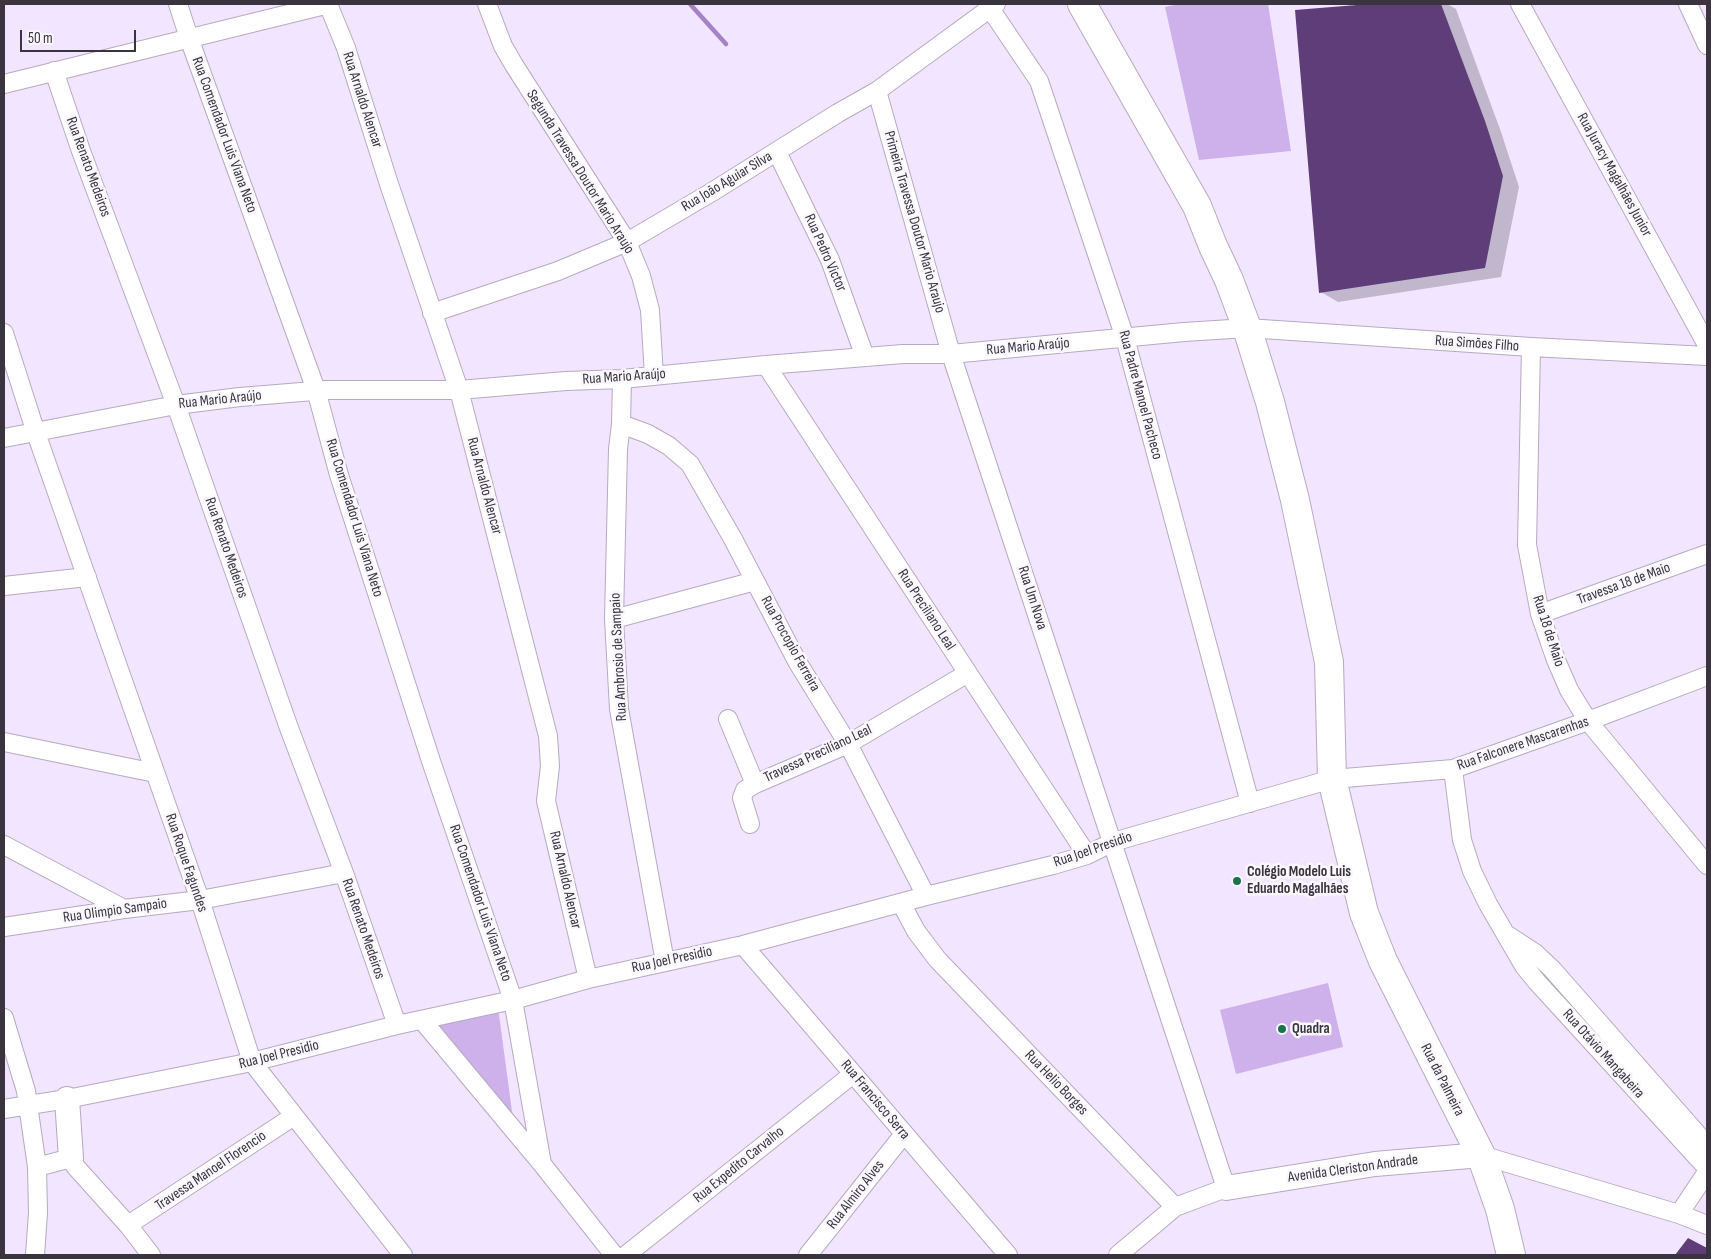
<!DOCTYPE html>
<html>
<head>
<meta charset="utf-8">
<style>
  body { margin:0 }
  #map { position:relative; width:1711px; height:1259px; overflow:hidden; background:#f2e5ff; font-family:"Sofia Sans Condensed",sans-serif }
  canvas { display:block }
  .frame { position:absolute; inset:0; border:5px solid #39343e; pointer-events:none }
  .scale { position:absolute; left:20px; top:30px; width:116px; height:22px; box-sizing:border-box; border:2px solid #39343e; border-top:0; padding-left:6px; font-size:15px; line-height:18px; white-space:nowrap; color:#39343e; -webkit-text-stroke:4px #faf7fd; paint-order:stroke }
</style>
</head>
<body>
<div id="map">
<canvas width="1711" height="1259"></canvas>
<div class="frame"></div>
<div class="scale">50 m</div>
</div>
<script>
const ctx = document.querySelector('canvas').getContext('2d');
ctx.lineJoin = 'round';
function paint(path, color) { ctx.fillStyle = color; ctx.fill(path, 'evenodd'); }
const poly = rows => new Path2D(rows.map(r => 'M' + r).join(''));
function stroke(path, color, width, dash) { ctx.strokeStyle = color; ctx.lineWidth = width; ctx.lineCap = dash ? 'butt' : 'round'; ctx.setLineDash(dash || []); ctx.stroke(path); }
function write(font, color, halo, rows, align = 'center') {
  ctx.font = font + ' "Sofia Sans Condensed",sans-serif'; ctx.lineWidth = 5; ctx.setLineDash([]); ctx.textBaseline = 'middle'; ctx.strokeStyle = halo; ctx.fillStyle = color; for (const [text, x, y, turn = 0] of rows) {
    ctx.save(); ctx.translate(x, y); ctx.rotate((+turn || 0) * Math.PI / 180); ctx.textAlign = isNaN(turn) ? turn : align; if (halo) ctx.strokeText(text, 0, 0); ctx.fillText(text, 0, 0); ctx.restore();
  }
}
const green = poly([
  [1180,4,1268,4,1291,151,1199,160,1165,7],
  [1328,983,1343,1047,1236,1074,1220,1010],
  [498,1007,513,1119,438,1024]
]);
const shadow = poly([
  [1385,4,1447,4,1456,9,1501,132,1519,187,1501,277,1338,302,1321,292,1297,11]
]);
const stream = poly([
  [690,4,726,44]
]);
const building = poly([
  [1369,4,1441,4,1485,121,1503,176,1485,268,1319,293,1295,10],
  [1688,1238,1707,1248,1707,1255,1675,1255]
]);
const street = poly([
  [178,4,189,38,316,390,339,475,431,761,513,1000,542,1164],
  [328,4,346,48,389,184,459,390,548,736,550,766,546,801,588,979],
  [487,4,503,46,514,65,627,242,641,276,650,310,654,376],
  [987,4,1039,81,1125,338,1250,803],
  [1520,4,1707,345],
  [1688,4,1707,45],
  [54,71,81,151,176,405,289,728,344,873,397,1025],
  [4,84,329,4],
  [877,91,951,354,1226,1188,1175,1207,1118,1255],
  [777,152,830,260,865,357],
  [432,313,558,271,627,242,712,192,838,113,877,91,996,4],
  [4,333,36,433,200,900,252,1062,403,1255],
  [1531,347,1527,545,1540,614,1556,660,1569,690,1588,721,1707,865],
  [766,365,1087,855],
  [622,379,621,424,618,449,614,619,619,709,665,962],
  [621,424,648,434,669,446,690,464,733,539,798,663,848,744,926,896],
  [4,438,176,405,240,397,326,390,459,390,566,381,622,379,766,365,903,354,951,354,1184,332,1247,328,1531,347,1707,356],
  [4,586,87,577],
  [1540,614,1707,554],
  [614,619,755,581],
  [728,719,755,784],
  [4,742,155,773],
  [1453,769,1462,840,1472,871,1488,904,1524,966,1537,982,1707,1168],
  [750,824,742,798,745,790,755,784,848,744,968,673],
  [4,845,124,909],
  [901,903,916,931,937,959,1175,1207],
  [4,927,124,909,200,900,344,873],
  [1509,936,1535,953,1552,969,1707,1145],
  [743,945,1008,1255],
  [4,1018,26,1091,37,1167,38,1213,35,1255],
  [422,1020,542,1164,614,1255],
  [4,1109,67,1099,252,1062,397,1025,513,1000,588,979,743,945,926,896,1053,865,1087,855,1113,842,1332,779,1453,769,1588,721,1707,676],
  [1481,1155,1679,1214,1707,1225],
  [37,1167,71,1158,75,1166,128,1225,151,1255],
  [1679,1214,1707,1172],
  [128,1225,294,1116],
  [626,1255,853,1074],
  [808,1255,904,1134]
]);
const secondary = poly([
  [67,1099,71,1158],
  [1226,1188,1375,1164,1481,1155]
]);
const primary = poly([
  [1082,4,1197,206,1213,246,1229,280,1247,328,1270,402,1295,500,1329,662,1332,779,1364,913,1383,961,1481,1155,1500,1209,1511,1255]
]);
const markers = [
  [1237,881,5,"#18754a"],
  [1282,1029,5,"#18754a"]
];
const streetNames = [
  ["Rua Arnaldo Alencar",362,100,72],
  ["Rua Comendador Luis Viana Neto",224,135,70],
  ["Rua Renato Medeiros",88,167,70],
  ["Segunda Travessa Doutor Mario Araujo",580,172,58],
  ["Rua Juracy Magalhães Junior",1614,175,61],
  ["Rua João Aguiar Silva",727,182,-31],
  ["Primeira Travessa Doutor Mario Araujo",914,222,74],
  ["Rua Pedro Victor",825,253,66],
  ["Rua Simões Filho",1477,344,4],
  ["Rua Mario Araújo",1028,347,-5],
  ["Rua Mario Araújo",624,377,-4],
  ["Rua Padre Manoel Pacheco",1140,395,75],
  ["Rua Mario Araújo",220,400,-6],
  ["Rua Arnaldo Alencar",484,486,75],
  ["Rua Comendador Luis Viana Neto",354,518,73],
  ["Rua Renato Medeiros",226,548,71],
  ["Travessa 18 de Maio",1624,584,-20],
  ["Rua Um Nova",1032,598,72],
  ["Rua Preciliano Leal",926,610,57],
  ["Rua 18 de Maio",1548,631,72],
  ["Rua Procopio Ferreira",790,644,61],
  ["Rua Ambrosio de Sampaio",619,657,-93],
  ["Rua Falconere Mascarenhas",1523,744,-19],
  ["Travessa Preciliano Leal",818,754,-25],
  ["Rua Joel Presidio",1093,850,-19],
  ["Rua Roque Fagundes",186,863,71],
  ["Rua Arnaldo Alencar",565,880,77],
  ["Rua Comendador Luis Viana Neto",480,903,71],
  ["Rua Olimpio Sampaio",115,911,-8],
  ["Rua Renato Medeiros",363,929,71],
  ["Rua Joel Presidio",672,960,-12],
  ["Rua Otávio Mangabeira",1603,1054,48],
  ["Rua Joel Presidio",279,1055,-14],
  ["Rua da Palmeira",1442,1080,63],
  ["Rua Helio Borges",1056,1083,46],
  ["Rua Francisco Serra",875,1100,50],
  ["Rua Expedito Carvalho",739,1165,-39],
  ["Avenida Cleriston Andrade",1353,1169,-8],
  ["Travessa Manoel Florencio",211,1171,-34],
  ["Rua Almiro Alves",856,1195,-52]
];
const poiNames = [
  ["Colégio Modelo Luis",1247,872],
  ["Eduardo Magalhães",1247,889],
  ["Quadra",1292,1029]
];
paint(green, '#ceb0ea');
paint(shadow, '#0003');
stroke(stream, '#a482c4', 4.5);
paint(building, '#5e3d79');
stroke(street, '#b6aac2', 20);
stroke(secondary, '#b6aac2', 26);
stroke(primary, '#b6aac2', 30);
stroke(street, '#fff', 18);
stroke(secondary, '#fff', 24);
stroke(primary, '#fff', 28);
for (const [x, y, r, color] of markers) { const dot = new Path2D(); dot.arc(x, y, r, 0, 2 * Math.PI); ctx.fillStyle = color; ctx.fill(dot); stroke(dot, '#faf7fd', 2); }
write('15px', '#39343e', '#faf7fd', streetNames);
write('bold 15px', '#39343e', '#faf7fd', poiNames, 'left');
</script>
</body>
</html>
